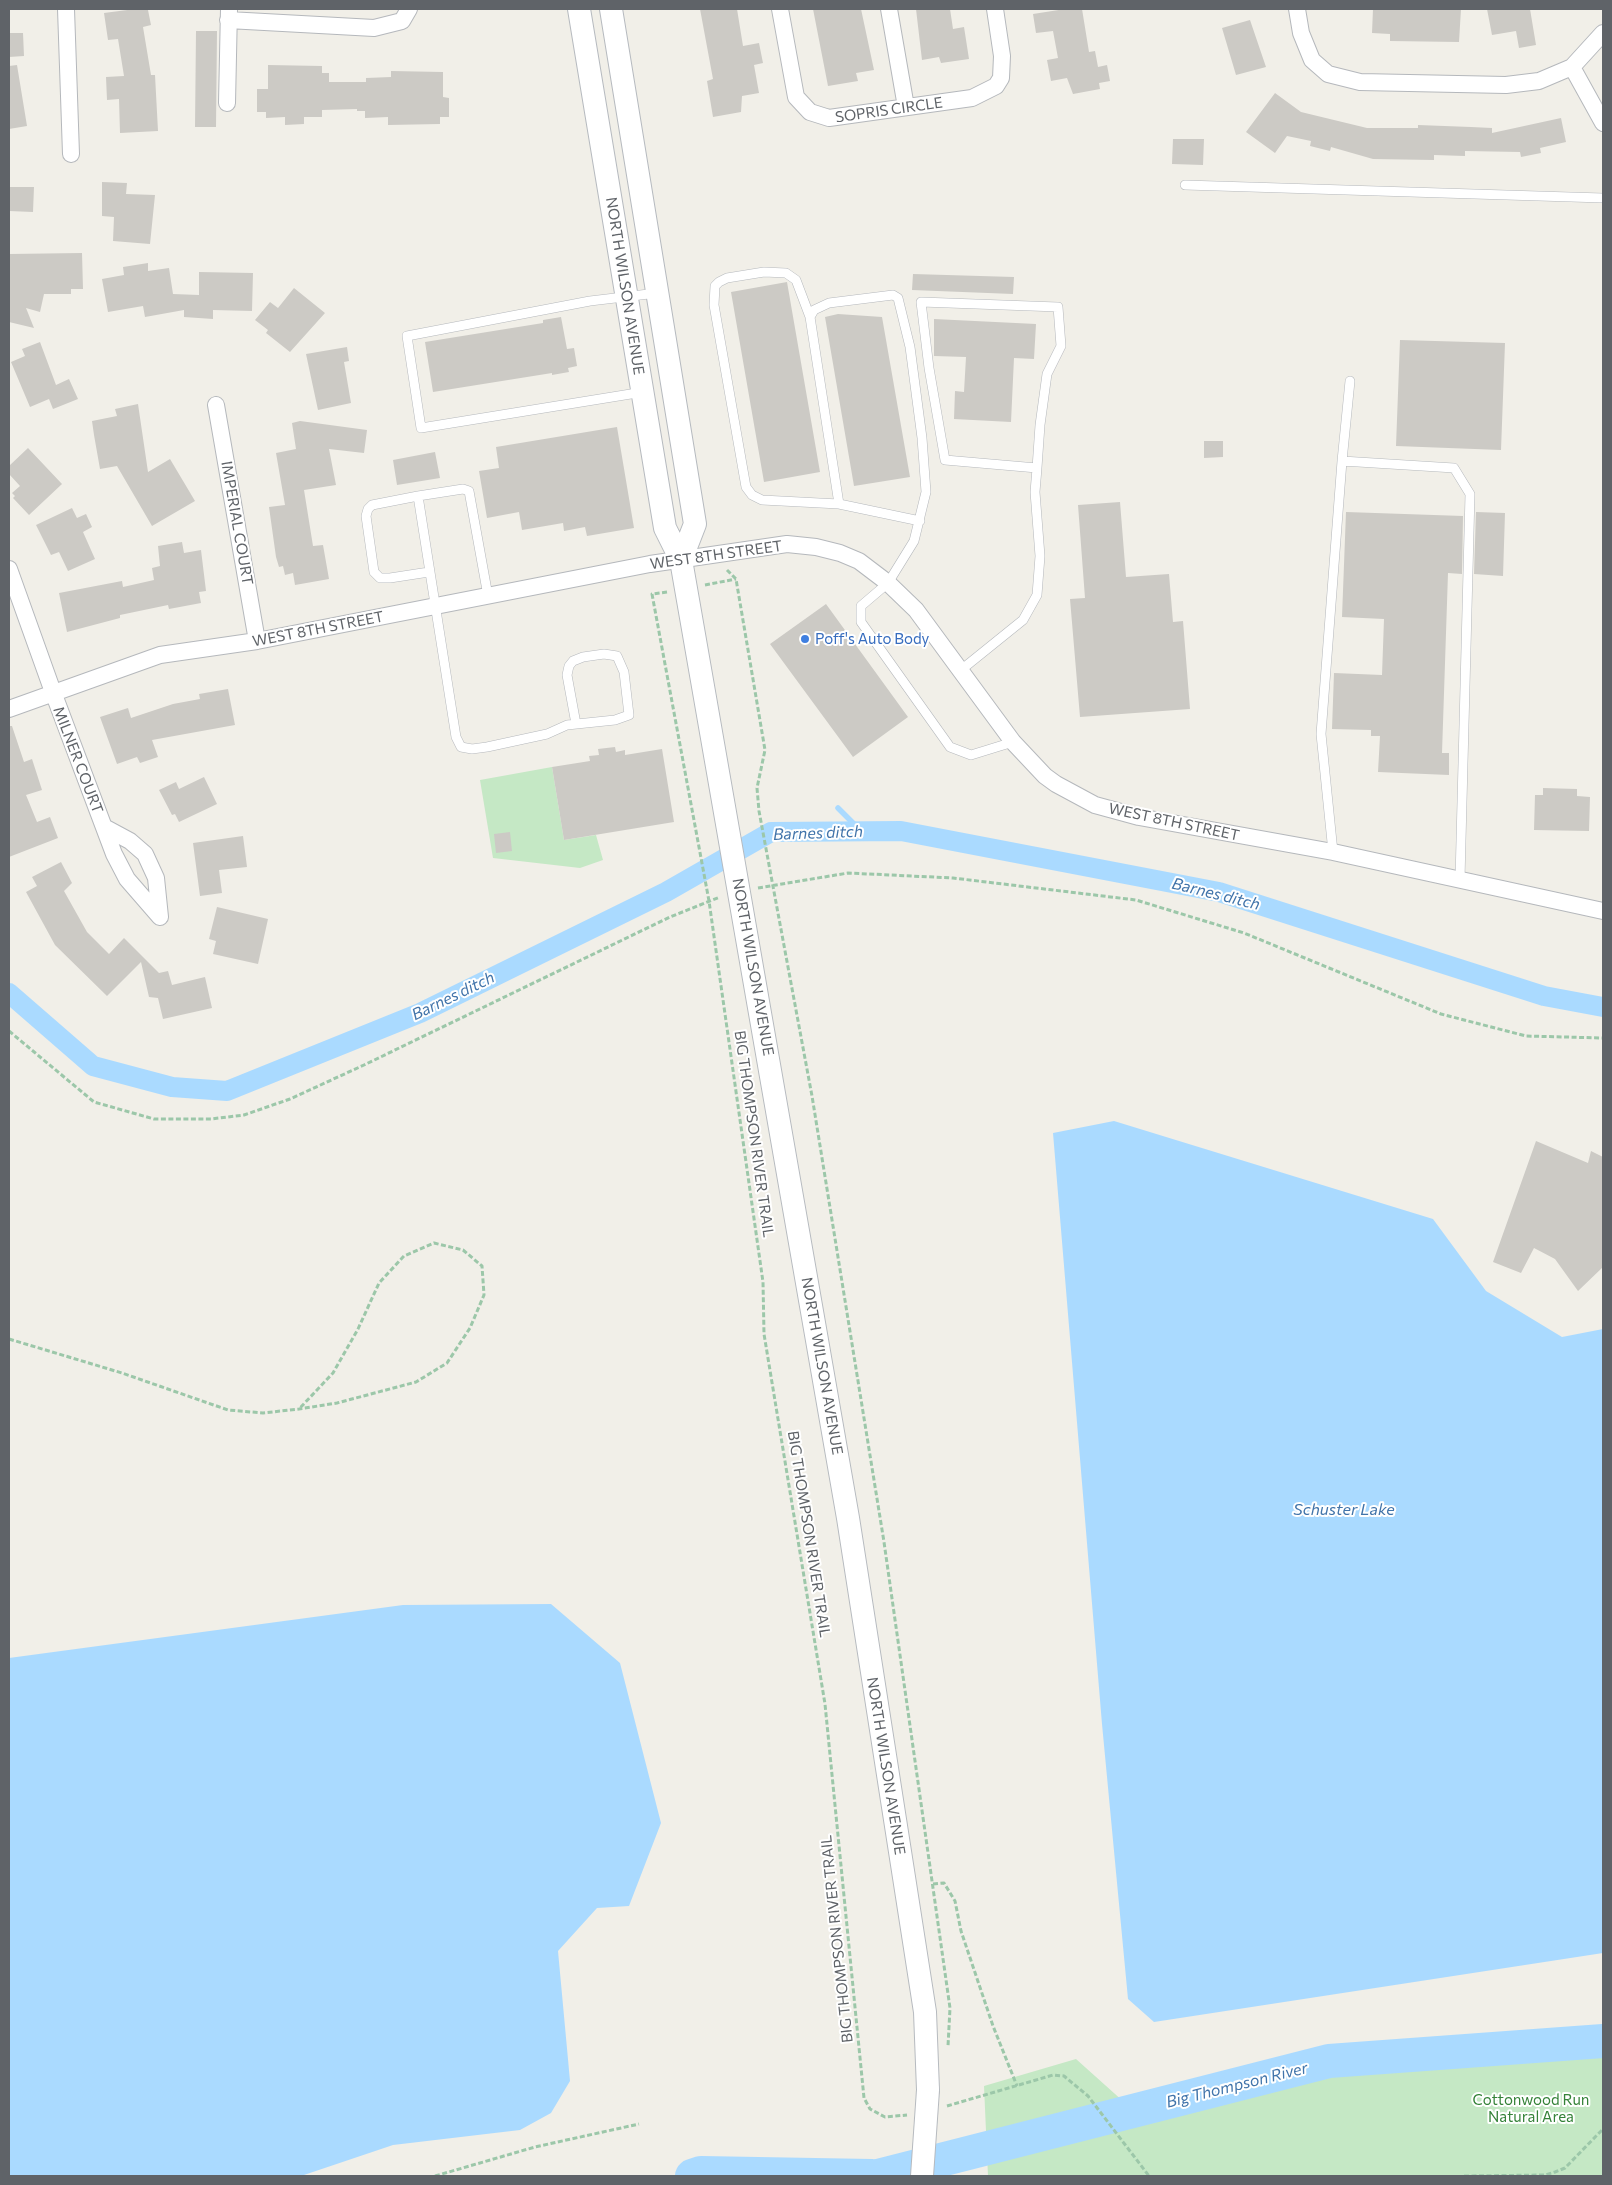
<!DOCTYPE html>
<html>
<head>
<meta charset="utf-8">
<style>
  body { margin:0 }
  #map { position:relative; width:1612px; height:2185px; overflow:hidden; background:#f1efe8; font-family:Commissioner,sans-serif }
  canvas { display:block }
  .frame { position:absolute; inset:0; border:10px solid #5f6368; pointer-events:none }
</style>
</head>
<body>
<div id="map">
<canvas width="1612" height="2185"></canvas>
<div class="frame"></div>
</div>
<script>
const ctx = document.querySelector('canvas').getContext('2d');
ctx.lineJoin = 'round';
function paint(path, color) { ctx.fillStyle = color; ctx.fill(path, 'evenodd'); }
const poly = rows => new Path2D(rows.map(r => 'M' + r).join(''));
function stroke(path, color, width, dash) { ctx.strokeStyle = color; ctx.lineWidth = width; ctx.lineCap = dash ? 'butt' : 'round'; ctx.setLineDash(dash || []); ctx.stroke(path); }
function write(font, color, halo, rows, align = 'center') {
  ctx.font = font + ' Commissioner,sans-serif'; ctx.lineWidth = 4; ctx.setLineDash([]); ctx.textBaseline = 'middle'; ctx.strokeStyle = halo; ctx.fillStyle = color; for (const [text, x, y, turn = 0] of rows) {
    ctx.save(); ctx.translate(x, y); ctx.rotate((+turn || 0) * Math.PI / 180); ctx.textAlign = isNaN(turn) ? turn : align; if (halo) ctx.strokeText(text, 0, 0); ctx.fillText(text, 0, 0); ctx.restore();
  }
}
const green = poly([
  [552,767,564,840,596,835,603,860,580,868,493,858,480,780],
  [1603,2032,1603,2176,988,2176,984,2086,1076,2059,1134,2111,1318,2057]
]);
const water = poly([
  [1114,1121,1433,1219,1486,1291,1562,1337,1603,1329,1603,1953,1154,2022,1128,1999,1102,1724,1053,1133],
  [551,1604,620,1663,661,1823,629,1906,597,1908,558,1951,570,2081,551,2113,520,2130,393,2145,301,2176,9,2176,9,1658,403,1605]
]);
const stream = poly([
  [838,808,860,830],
  [705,2176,707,2173]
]);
const canal = poly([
  [9,993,93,1066,172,1087,227,1091,420,1013,666,892,771,832,901,831,1219,892,1544,996,1603,1007]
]);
const river = poly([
  [692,2176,701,2173,872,2176],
  [878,2176,1329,2061,1603,2041]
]);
const building = poly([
  [135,9,148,10,151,25,143,27,151,75,155,75,158,131,120,133,119,99,107,100,106,77,124,76,118,39,108,40,104,13],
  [700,9,737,9,743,46,759,43,763,63,754,65,759,93,742,96,741,112,713,117,707,81,713,79],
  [813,9,861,9,874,70,856,73,858,81,828,86],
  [916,9,950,9,953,29,964,27,969,59,941,63,939,57,922,60],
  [1065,9,1082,9,1089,52,1095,51,1098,67,1107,65,1110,81,1099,83,1100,89,1073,94,1067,78,1051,81,1047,60,1058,58,1053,31,1036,33,1033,14],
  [1373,9,1461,9,1459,42,1390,41,1390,34,1372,33],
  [1487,9,1530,9,1536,45,1519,48,1516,31,1492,35],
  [1250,20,1266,67,1236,75,1222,28],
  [196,31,217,31,216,127,195,127],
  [9,33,23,33,24,56,9,57],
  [17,65,27,126,9,129,9,66],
  [268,65,322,66,322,73,329,73,329,82,366,82,366,78,391,77,391,71,443,72,443,97,449,98,449,117,440,117,440,124,388,125,388,117,365,118,365,111,357,111,357,109,322,110,322,117,304,117,304,124,285,125,285,117,266,118,266,112,257,112,257,89,268,89],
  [1275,93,1301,112,1367,128,1418,128,1418,125,1471,127,1492,128,1492,133,1561,118,1566,142,1540,148,1541,153,1521,157,1520,152,1465,151,1465,156,1434,155,1434,160,1373,159,1331,147,1330,151,1310,146,1311,141,1287,136,1275,153,1246,132],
  [1173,139,1204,139,1203,165,1172,164],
  [102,182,127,183,126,194,155,195,150,244,113,241,114,217,102,216],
  [9,187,34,187,33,212,9,211],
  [82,253,83,289,71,289,71,294,44,294,40,312,26,308,34,328,9,322,9,254],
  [148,263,148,271,169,268,173,294,199,295,199,272,253,273,252,311,213,310,213,319,184,317,184,310,145,317,143,306,108,312,102,279,124,275,123,267],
  [913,274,1014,277,1013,294,912,290],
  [787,282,820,472,764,482,731,292],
  [294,288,325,313,290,352,266,333,268,330,255,320,270,302,278,308],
  [838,314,882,317,910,477,854,486,825,317],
  [561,317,567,349,574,348,577,366,568,368,569,372,552,375,552,373,433,392,425,342,543,323,543,320],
  [934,319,1036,324,1034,359,1014,358,1011,422,954,419,955,391,964,392,966,357,934,356],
  [1400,340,1505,343,1501,450,1396,446],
  [40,342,56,385,69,379,78,399,53,409,49,399,30,407,11,362,25,356,22,349],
  [347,347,349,361,344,362,351,403,318,410,306,354],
  [138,404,148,472,170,459,195,501,152,526,117,466,100,469,94,435,92,421,117,416,115,409],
  [300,421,367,430,364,453,329,449,336,485,304,490,313,546,323,545,329,579,295,585,293,573,285,575,283,566,279,567,276,557,269,507,285,505,276,453,296,449,292,423],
  [617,427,634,528,587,536,585,527,564,531,563,523,522,530,519,512,487,518,479,471,499,468,496,447],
  [1204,441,1223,441,1223,457,1204,458],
  [28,448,62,484,29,515,13,498,15,496,12,493,20,486,9,474,9,466],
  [435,452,440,478,397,485,393,460],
  [1120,502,1126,577,1169,574,1173,622,1183,621,1190,709,1080,717,1070,599,1085,598,1078,505],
  [72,508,77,518,86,514,92,527,83,532,95,559,68,571,59,552,51,555,36,525],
  [1346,512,1463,516,1462,574,1448,573,1442,753,1449,753,1449,775,1378,772,1380,736,1371,736,1371,730,1332,729,1334,673,1382,675,1384,619,1342,617],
  [1476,512,1505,513,1503,576,1474,574],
  [182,542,184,553,201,550,206,591,199,592,201,603,169,609,168,605,120,615,120,618,67,632,59,593,122,581,123,587,154,580,152,568,160,566,158,546],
  [826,604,908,717,853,757,770,644],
  [228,689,235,725,152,740,158,757,140,763,137,757,117,764,100,717,128,708,131,718,173,704,200,699,199,694],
  [9,726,12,726,24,762,32,759,42,790,26,795,37,822,50,817,58,838,9,857],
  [615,747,616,752,625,750,625,755,662,749,674,822,564,840,552,767,590,761,589,756,599,755,598,749],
  [204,777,217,804,179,822,175,814,172,815,159,790,176,782,179,789],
  [1543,788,1577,789,1577,796,1590,797,1589,831,1534,830,1535,795,1543,795],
  [510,832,512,851,496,853,494,834],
  [243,836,247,867,219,870,222,893,200,896,193,843],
  [61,862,72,883,64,891,87,932,109,954,124,938,159,973,168,971,172,985,205,977,212,1008,163,1019,158,998,149,997,141,962,107,996,55,945,26,892,37,886,32,877],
  [217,907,268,919,258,964,213,954,216,941,209,939],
  [1536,1141,1588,1163,1591,1151,1603,1157,1603,1267,1578,1291,1555,1259,1534,1248,1521,1273,1493,1262]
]);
const path = poly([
  [727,570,736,579,765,750,757,788,759,811,812,1096,884,1542,950,2008,948,2046],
  [705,585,736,579],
  [667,592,652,594,709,901,763,1282,764,1334,825,1704,864,2098,870,2109,885,2117,907,2115],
  [758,888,848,873,953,878,1136,900,1244,933,1441,1014,1526,1036,1603,1038],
  [9,1031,94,1102,154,1119,211,1119,244,1115,290,1099,364,1065,670,917,720,897],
  [9,1339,122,1373,228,1410,263,1413,299,1409,337,1403,416,1382,447,1363,470,1328,484,1295,482,1266,463,1250,434,1243,404,1256,379,1283,358,1329,333,1373,299,1409],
  [933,1884,944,1883,955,1901,961,1931,993,2026,1017,2086],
  [947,2106,1053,2075,1064,2076,1088,2096,1149,2176],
  [435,2176,535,2147,639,2124],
  [1464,2176,1545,2175,1555,2172,1565,2168,1603,2129]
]);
const service = poly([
  [1185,185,1603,198],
  [810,317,814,310,829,303,893,295,898,298,910,347,922,438,926,492,914,541,888,583,861,606,861,622,950,747,971,755,1013,742],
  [643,392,421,428,407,336,590,301,657,293],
  [1342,461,1350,381],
  [418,496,463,489,469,491,488,596],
  [839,504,762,500,752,495,746,487,714,305,715,286,719,282,727,278,764,272,786,273,796,280,810,317,839,504,920,521],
  [429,572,390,578,380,578,374,572,366,516,368,509,372,505,418,496,456,737,461,747,472,749,487,747,547,734,567,725,615,720,629,715,624,672,617,656,604,654,583,657,573,661,569,666,567,675,576,724],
  [961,670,1023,620,1037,595,1040,556,1035,492,1037,468,1040,425,1047,374,1061,346,1058,307,921,302,929,368,945,460,1037,468],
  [1333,852,1321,734,1342,461,1454,468,1470,494,1460,879]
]);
const minor = poly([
  [66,9,71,154],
  [780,9,796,97,810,112,829,118,972,98,996,86,1001,78,1002,56,995,9],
  [889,9,906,107],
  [1297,9,1301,33,1312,60,1328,74,1360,82,1506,85,1539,81,1572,67,1603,33],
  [228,20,374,28,402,21,409,9],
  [1572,67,1603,123],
  [227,103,229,9],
  [216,405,257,641],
  [9,569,53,692,114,854,127,879,160,917,156,878,145,854,130,841,104,827],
  [9,709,160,655,257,641,650,564,787,544,816,547,840,553,859,561,888,583,916,610,1013,742,1045,776,1056,784,1095,805,1139,817,1333,852,1603,911]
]);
const secondary = poly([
  [579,9,665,528,681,560,848,1518,925,2012,928,2090],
  [611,9,695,524,681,560]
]);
const secondaryBridge = poly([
  [922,2176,928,2090]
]);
const markers = [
  [805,639,5,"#3f7fe0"]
];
const streetNames = [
  ["SOPRIS CIRCLE",889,110,-8],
  ["NORTH WILSON AVENUE",625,286,81],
  ["IMPERIAL COURT",237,523,80],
  ["WEST 8TH STREET",716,555,-8],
  ["WEST 8TH STREET",318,629,-11],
  ["MILNER COURT",78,760,69],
  ["WEST 8TH STREET",1174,822,12],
  ["NORTH WILSON AVENUE",753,967,80],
  ["BIG THOMPSON RIVER TRAIL",754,1134,82],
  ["NORTH WILSON AVENUE",822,1366,80],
  ["BIG THOMPSON RIVER TRAIL",809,1534,81],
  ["NORTH WILSON AVENUE",886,1766,81],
  ["BIG THOMPSON RIVER TRAIL",837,1939,-96]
];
const shopNames = [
  ["Poff's Auto Body",815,639]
];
const parkNames = [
  ["Cottonwood Run",1531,2100],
  ["Natural Area",1531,2117]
];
const waterNames = [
  ["Barnes ditch",818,833,-2],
  ["Barnes ditch",1216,894,14],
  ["Barnes ditch",453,996,-26],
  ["Schuster Lake",1344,1510],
  ["Big Thompson River",1237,2085,-14]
];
paint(green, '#c5e8c5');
paint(water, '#aadaff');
stroke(stream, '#aadaff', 5.5);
stroke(canal, '#aadaff', 20);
stroke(river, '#aadaff', 34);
paint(building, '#cccac5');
stroke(service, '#b5b8bc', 10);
stroke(minor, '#b5b8bc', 18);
stroke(secondary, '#b6babf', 24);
stroke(path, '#9cc7a9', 3, [5, 2.5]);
stroke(service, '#fff', 9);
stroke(minor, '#fff', 16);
stroke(secondary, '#fff', 22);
stroke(secondaryBridge, '#b6babf', 24, []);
stroke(secondaryBridge, '#fff', 22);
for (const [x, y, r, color] of markers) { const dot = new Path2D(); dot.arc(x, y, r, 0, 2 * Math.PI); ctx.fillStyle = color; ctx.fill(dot); stroke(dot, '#fff', 2); }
write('15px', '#5f6368', '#fff', streetNames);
write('15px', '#366cbe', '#fff', shopNames, 'left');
write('15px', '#348238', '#fff', parkNames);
write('italic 16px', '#4174aa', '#fff', waterNames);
</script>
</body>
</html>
